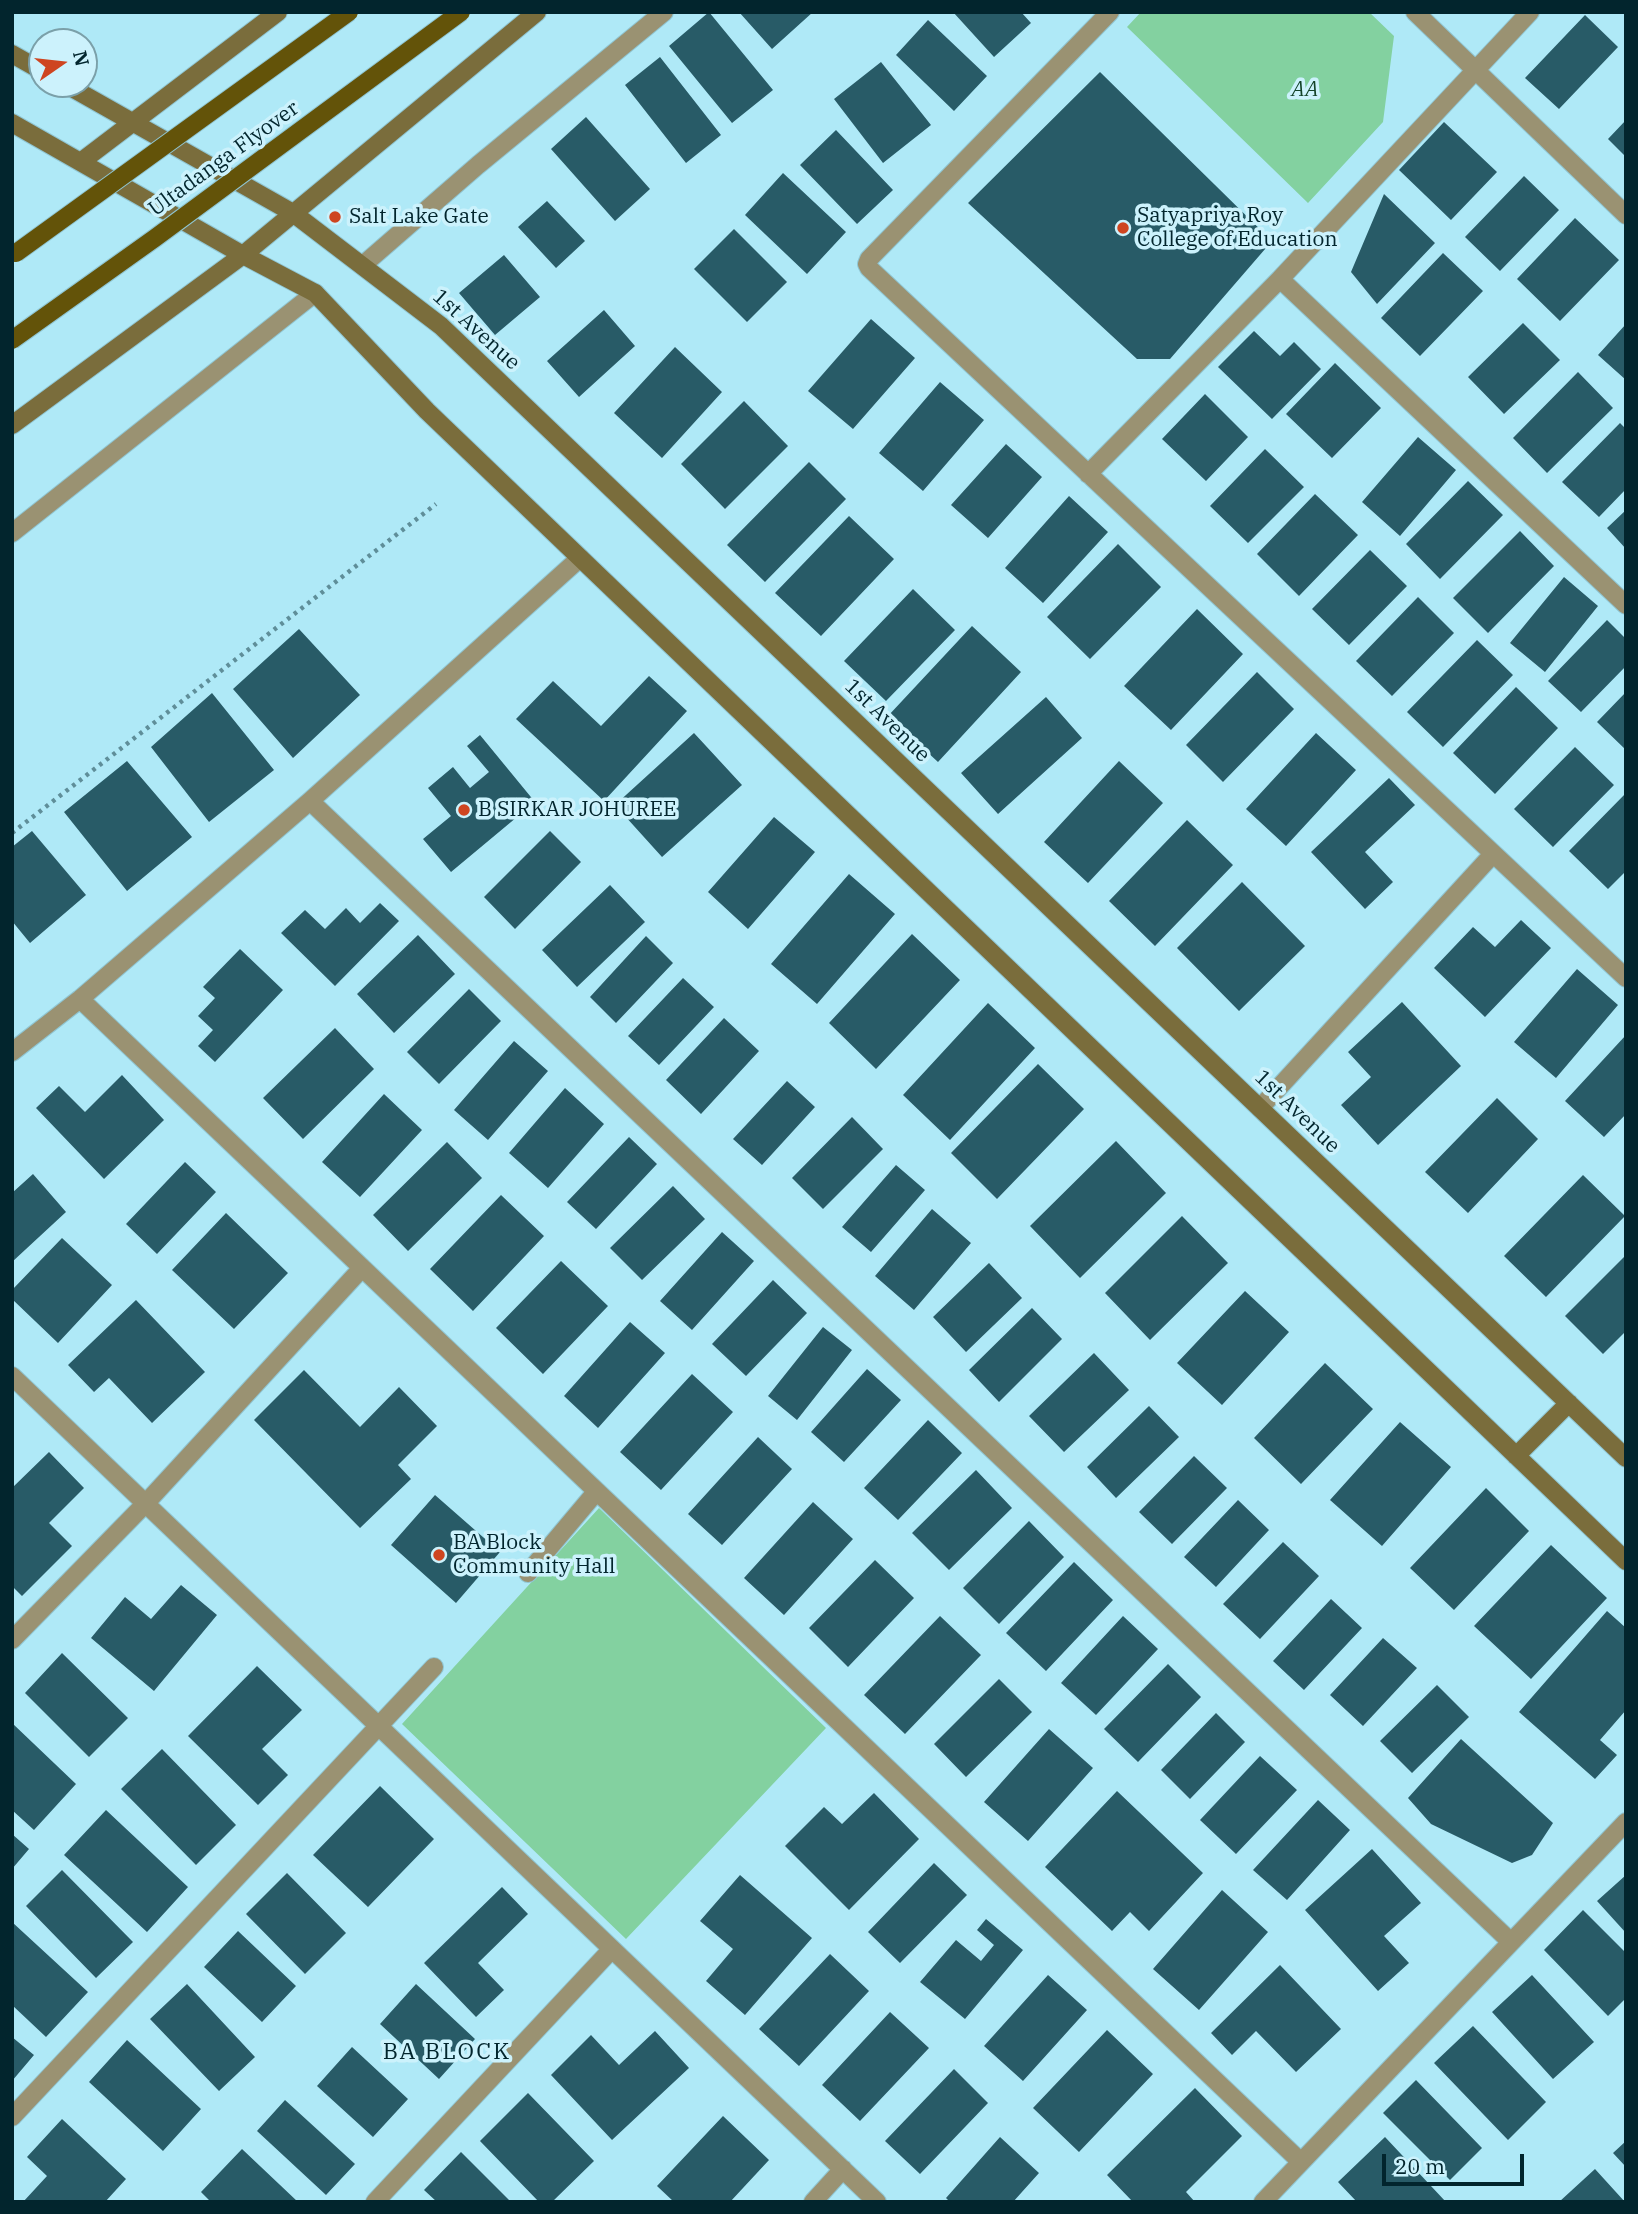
<!DOCTYPE html>
<html>
<head>
<meta charset="utf-8">
<style>
  body { margin:0 }
  #map { position:relative; width:1638px; height:2214px; overflow:hidden; background:#afe9f7; font-family:"IBM Plex Serif",serif }
  canvas { display:block }
  .frame { position:absolute; inset:0; border:14px solid #02252d; pointer-events:none }
  .north { position:absolute; left:28px; top:28px; width:70px; height:70px; box-sizing:border-box; background:#ccf2fc; border:2px solid #7ba0a9; border-radius:50%; rotate:76deg; font-size:19px; font-weight:700; line-height:28px; text-align:center; color:#02252d }
  .north::after { content:''; display:block; margin:auto; width:24px; height:32px; background:#ce4520; clip-path:polygon(50% 0,100% 100%,50% 72%,0 100%) }
  .scale { position:absolute; left:1382px; top:2154px; width:142px; height:32px; box-sizing:border-box; border:4px solid #02252d; border-top:0; padding-left:9px; font-size:21px; line-height:24px; white-space:nowrap; color:#02252d; -webkit-text-stroke:5px #ccf2fc; paint-order:stroke }
</style>
</head>
<body>
<div id="map">
<canvas width="1638" height="2214"></canvas>
<div class="frame"></div>
<div class="north">N</div>
<div class="scale">20 m</div>
</div>
<script>
const ctx = document.querySelector('canvas').getContext('2d');
ctx.lineJoin = 'round';
function paint(path, color) { ctx.fillStyle = color; ctx.fill(path, 'evenodd'); }
const poly = rows => new Path2D(rows.map(r => 'M' + r).join(''));
function stroke(path, color, width, dash) { ctx.strokeStyle = color; ctx.lineWidth = width; ctx.lineCap = dash ? 'butt' : 'round'; ctx.setLineDash(dash || []); ctx.stroke(path); }
function write(font, color, halo, rows, align = 'center') {
  ctx.font = font + ' "IBM Plex Serif",serif'; ctx.lineWidth = 7; ctx.setLineDash([]); ctx.textBaseline = 'middle'; ctx.strokeStyle = halo; ctx.fillStyle = color; for (const [text, x, y, turn = 0] of rows) {
    ctx.save(); ctx.translate(x, y); ctx.rotate((+turn || 0) * Math.PI / 180); ctx.textAlign = isNaN(turn) ? turn : align; if (halo) ctx.strokeText(text, 0, 0); ctx.fillText(text, 0, 0); ctx.restore();
  }
}
const green = poly([
  [1141,12,1369,12,1394,36,1383,122,1308,203,1127,27],
  [599,1508,826,1728,626,1939,402,1724]
]);
const building = poly([
  [709,12,773,90,732,123,669,46],
  [739,12,813,12,772,49],
  [953,12,1021,12,1031,23,994,57],
  [1585,15,1618,47,1559,109,1525,78],
  [928,20,987,76,954,111,896,55],
  [660,57,721,135,686,163,625,85],
  [881,62,931,125,883,163,834,99],
  [1100,72,1272,241,1170,359,1137,359,968,203],
  [586,117,650,189,615,221,551,149],
  [1626,120,1626,157,1608,139],
  [1444,122,1497,172,1451,220,1399,170],
  [836,130,893,190,857,224,800,165],
  [783,173,846,232,807,274,745,215],
  [1524,176,1559,210,1500,271,1465,237],
  [1384,194,1435,243,1377,304,1351,272],
  [547,201,585,241,556,268,518,227],
  [1575,218,1619,260,1560,321,1517,279],
  [734,229,787,282,747,322,694,269],
  [1443,253,1483,291,1420,356,1381,318],
  [504,255,540,297,495,335,459,293],
  [604,310,635,346,579,397,547,361],
  [871,319,915,358,853,429,808,391],
  [1523,323,1560,360,1504,414,1468,377],
  [1626,324,1626,380,1598,355],
  [1254,331,1280,356,1294,342,1321,369,1272,419,1218,367],
  [675,347,722,392,662,458,614,413],
  [1335,363,1381,408,1332,458,1286,414],
  [1578,372,1613,408,1547,473,1513,438],
  [940,382,984,420,923,491,879,453],
  [1205,394,1248,437,1206,481,1162,439],
  [744,401,788,446,725,509,681,464],
  [1620,423,1626,429,1626,489,1599,517,1562,482],
  [1418,437,1456,470,1400,536,1362,502],
  [1006,444,1042,477,988,538,951,505],
  [1265,449,1304,487,1248,543,1210,506],
  [809,462,846,499,765,582,727,545],
  [1468,481,1503,515,1440,579,1406,544],
  [1315,494,1358,535,1299,596,1257,554],
  [1069,496,1108,532,1043,603,1005,568],
  [1626,510,1626,549,1607,528],
  [849,516,894,559,821,636,775,593],
  [1520,531,1554,566,1488,633,1453,598],
  [1118,544,1161,587,1090,659,1047,617],
  [1370,550,1407,586,1349,645,1312,609],
  [1564,577,1598,606,1545,672,1510,643],
  [913,589,955,630,886,701,844,661],
  [1418,597,1454,633,1392,696,1356,661],
  [1197,609,1243,654,1171,730,1124,686],
  [1607,620,1626,639,1626,666,1581,712,1548,681],
  [972,626,1021,672,938,762,888,716],
  [299,629,360,695,293,758,233,689],
  [1477,640,1513,675,1443,747,1407,712],
  [1257,672,1294,709,1223,782,1186,745],
  [649,676,687,711,604,801,516,719,553,681,601,726],
  [1516,687,1558,728,1495,794,1453,753],
  [1626,692,1626,750,1597,722],
  [212,693,274,770,209,822,151,747],
  [1046,697,1082,738,998,814,961,773],
  [694,733,742,785,662,857,615,805],
  [1316,733,1356,770,1286,846,1246,809],
  [480,735,535,802,451,872,423,839,451,816,428,788,453,767,470,788,489,772,467,746],
  [1575,747,1614,785,1553,847,1514,809],
  [127,761,192,837,127,891,64,812],
  [1119,761,1163,803,1088,883,1044,842],
  [1389,778,1415,805,1365,852,1393,882,1365,909,1311,852],
  [1626,793,1626,871,1608,889,1569,851],
  [774,817,815,852,748,929,708,892],
  [1187,820,1233,865,1155,946,1109,901],
  [32,831,86,895,30,943,12,921,12,847],
  [550,831,581,862,515,929,484,897],
  [849,874,895,914,817,1004,771,964],
  [1242,882,1305,946,1239,1011,1177,948],
  [610,885,645,922,577,987,542,950],
  [380,903,399,921,335,986,281,933,305,910,325,929,346,908,360,923],
  [1521,920,1551,948,1485,1017,1434,968,1473,927,1495,947],
  [912,934,960,980,876,1069,829,1023],
  [418,935,455,974,394,1033,357,994],
  [646,936,673,963,616,1023,590,997],
  [240,949,283,990,215,1062,198,1046,213,1030,198,1016,215,998,203,987],
  [1577,969,1618,1005,1556,1078,1514,1042],
  [683,978,714,1007,659,1065,628,1036],
  [469,989,501,1021,439,1084,407,1052],
  [1402,1002,1461,1066,1378,1145,1341,1105,1371,1077,1348,1052],
  [988,1003,1035,1048,950,1140,903,1095],
  [724,1018,759,1051,701,1114,666,1080],
  [335,1028,374,1069,303,1139,263,1098],
  [1626,1035,1626,1114,1604,1137,1565,1101],
  [514,1041,548,1071,488,1140,454,1110],
  [1038,1064,1084,1109,997,1199,951,1153],
  [122,1075,164,1120,104,1179,36,1108,59,1086,85,1112],
  [787,1081,815,1107,762,1165,733,1139],
  [565,1088,604,1124,548,1188,509,1153],
  [384,1094,422,1130,360,1197,322,1162],
  [1497,1098,1538,1139,1468,1213,1425,1172],
  [852,1117,883,1149,823,1209,792,1178],
  [629,1137,657,1164,596,1229,567,1202],
  [1116,1141,1166,1193,1080,1278,1030,1226],
  [447,1142,482,1178,408,1251,373,1215],
  [185,1162,216,1192,157,1254,126,1224],
  [896,1165,925,1190,871,1252,842,1227],
  [33,1174,66,1212,12,1262,12,1193],
  [1583,1175,1625,1216,1546,1297,1504,1256],
  [673,1186,705,1219,642,1280,610,1248],
  [501,1195,544,1236,473,1311,430,1269],
  [932,1209,971,1243,914,1310,875,1276],
  [226,1213,288,1273,234,1329,172,1270],
  [1182,1216,1228,1263,1150,1340,1105,1293],
  [722,1232,754,1261,692,1330,660,1301],
  [62,1238,112,1285,58,1343,12,1299,12,1290],
  [1626,1255,1626,1331,1603,1354,1565,1316],
  [561,1261,608,1306,543,1374,496,1328],
  [989,1263,1022,1298,966,1352,933,1317],
  [773,1280,807,1313,746,1376,712,1344],
  [1245,1291,1289,1332,1222,1405,1177,1363],
  [136,1300,205,1372,152,1423,109,1378,94,1392,68,1365],
  [1032,1308,1062,1339,999,1402,969,1370],
  [630,1322,665,1353,598,1428,564,1396],
  [823,1327,852,1350,797,1420,768,1396],
  [1094,1353,1129,1390,1064,1452,1029,1416],
  [1325,1363,1373,1409,1301,1484,1254,1438],
  [867,1369,901,1400,844,1462,811,1432],
  [304,1370,360,1427,399,1387,437,1426,398,1465,411,1479,360,1528,254,1420],
  [692,1374,733,1412,661,1490,620,1452],
  [1149,1406,1179,1437,1116,1498,1087,1467],
  [928,1420,962,1453,898,1520,864,1488],
  [1400,1422,1451,1467,1382,1546,1330,1500],
  [758,1437,792,1469,722,1545,688,1514],
  [49,1452,84,1488,49,1523,72,1546,22,1596,12,1586,12,1488],
  [1194,1456,1227,1488,1172,1544,1139,1512],
  [976,1470,1012,1508,949,1570,912,1533],
  [1486,1488,1529,1531,1454,1610,1410,1568],
  [435,1495,500,1552,456,1603,391,1545],
  [1238,1500,1269,1530,1216,1587,1184,1557],
  [813,1502,853,1539,784,1615,744,1578],
  [1029,1521,1064,1557,999,1624,963,1588],
  [1283,1542,1319,1576,1260,1639,1223,1604],
  [1551,1545,1607,1598,1531,1679,1474,1626],
  [875,1560,914,1598,848,1667,809,1628],
  [1074,1562,1113,1600,1046,1671,1006,1633],
  [181,1585,217,1615,154,1691,91,1638,125,1597,151,1619],
  [1331,1599,1362,1628,1304,1690,1273,1661],
  [1607,1611,1626,1628,1626,1710,1600,1740,1617,1755,1595,1779,1519,1712],
  [940,1616,981,1655,905,1734,864,1695],
  [1123,1616,1158,1649,1096,1715,1061,1683],
  [1383,1638,1417,1668,1363,1726,1330,1695],
  [62,1653,128,1718,89,1757,25,1693],
  [1168,1664,1201,1697,1138,1762,1104,1729],
  [257,1666,302,1710,262,1749,288,1775,258,1805,188,1736],
  [999,1679,1032,1712,966,1777,934,1744],
  [1437,1685,1469,1717,1412,1773,1380,1741],
  [1216,1713,1245,1742,1190,1799,1161,1770],
  [12,1723,76,1784,34,1830,12,1810],
  [1049,1729,1093,1768,1028,1841,984,1802],
  [1461,1739,1553,1823,1532,1855,1512,1863,1431,1824,1408,1798],
  [162,1749,236,1825,196,1865,121,1789],
  [1260,1756,1297,1790,1236,1854,1200,1820],
  [380,1786,434,1839,368,1907,313,1855],
  [1117,1791,1203,1873,1149,1931,1130,1912,1112,1931,1045,1867],
  [874,1793,919,1839,849,1910,785,1846,824,1807,842,1824],
  [1318,1800,1350,1830,1287,1900,1253,1870],
  [106,1810,188,1887,147,1932,64,1855],
  [12,1834,29,1849,12,1869],
  [1372,1849,1421,1903,1384,1936,1409,1963,1378,1991,1305,1910],
  [934,1863,967,1895,900,1963,868,1932],
  [62,1870,133,1942,96,1978,26,1906],
  [287,1873,346,1933,305,1974,246,1914],
  [740,1875,812,1938,745,2015,706,1981,733,1949,700,1921],
  [1626,1875,1626,1933,1597,1901],
  [502,1887,528,1914,478,1963,504,1990,476,2017,424,1963],
  [1222,1890,1268,1932,1199,2010,1153,1969],
  [1583,1910,1626,1953,1626,1998,1608,2016,1544,1950],
  [986,1919,1023,1950,965,2019,920,1982,956,1940,981,1961,994,1945,977,1930],
  [12,1922,88,1992,46,2037,12,2005],
  [238,1931,296,1986,262,2022,204,1967],
  [830,1954,869,1991,799,2066,759,2029],
  [1280,1965,1341,2029,1296,2072,1256,2031,1232,2055,1211,2033],
  [1048,1975,1087,2010,1023,2081,984,2046],
  [1532,1975,1594,2042,1553,2079,1492,2012],
  [187,1984,255,2057,219,2091,150,2019],
  [416,1984,475,2039,439,2079,380,2024],
  [890,2012,929,2048,860,2121,822,2085],
  [1473,2026,1546,2102,1508,2140,1434,2063],
  [1107,2030,1153,2074,1079,2152,1033,2108],
  [655,2031,689,2068,612,2140,551,2075,591,2035,619,2065],
  [12,2037,34,2055,12,2081],
  [127,2040,201,2109,163,2151,89,2082],
  [352,2047,408,2099,373,2137,317,2086],
  [954,2069,988,2103,920,2174,885,2141],
  [1416,2080,1482,2148,1450,2180,1383,2113],
  [1195,2088,1242,2136,1186,2192,1195,2202,1133,2202,1107,2175],
  [528,2093,594,2161,552,2202,539,2202,480,2141],
  [285,2100,355,2164,326,2195,257,2131],
  [723,2116,769,2160,730,2202,674,2202,657,2186],
  [62,2119,126,2179,105,2202,23,2202,47,2176,27,2157],
  [1000,2137,1039,2173,1013,2202,950,2202,946,2198],
  [1385,2137,1446,2202,1357,2202,1338,2182],
  [1626,2141,1626,2167,1613,2153],
  [242,2149,298,2202,211,2202,201,2192],
  [461,2152,511,2202,437,2202,424,2190],
  [1595,2169,1625,2202,1559,2202]
]);
const path = poly([
  [12,833,436,504]
]);
const lane = poly([
  [363,265,478,165,664,12]
]);
const street = poly([
  [1110,12,869,259,867,264,869,268,1626,978],
  [1415,12,1626,215],
  [1280,279,1626,605],
  [1088,474,1280,279,1530,12],
  [12,533,315,293],
  [310,801,1511,1942],
  [80,999,1301,2162],
  [12,1052,80,999,310,801,580,558],
  [1260,1108,1493,854],
  [12,1376,877,2202],
  [528,1573,596,1492],
  [12,1640,146,1503,362,1268],
  [12,2117,434,1667],
  [375,2202,612,1949],
  [813,2202,843,2169],
  [1263,2202,1626,1822]
]);
const secondary = poly([
  [12,54,42,71],
  [65,84,293,213,441,326,1626,1458],
  [12,123,243,255,315,293,427,411,1626,1561],
  [82,161,278,12],
  [12,425,243,255,537,12],
  [1516,1456,1569,1403]
]);
const primaryBridge = poly([
  [16,253,349,12],
  [12,340,155,238,461,12]
]);
const markers = [
  [335,217,7,"#ce4520"],
  [1123,228,7,"#ce4520"],
  [464,810,7,"#ce4520"],
  [439,1555,7,"#ce4520"]
];
const parkNames = [
  ["AA",1305,90]
];
const streetNames = [
  ["Ultadanga Flyover",224,159,-36],
  ["1st Avenue",476,330,42],
  ["1st Avenue",887,721,44],
  ["1st Avenue",1297,1112,44]
];
const poiNames = [
  ["Satyapriya Roy",1137,216],
  ["College of Education",1137,240],
  ["Salt Lake Gate",349,217],
  ["B SIRKAR JOHUREE",478,810],
  ["BA Block",453,1543],
  ["Community Hall",453,1567]
];
const neighbourhoodNames = [
  ["BA BLOCK",447,2052]
];
paint(green, '#83d1a0');
paint(building, '#285b67');
stroke(lane, '#90c6d3', 20);
stroke(street, '#90c6d3', 20);
stroke(secondary, '#90c6d3', 20);
stroke(path, '#5f8e99', 4.5, [3.5, 5]);
stroke(lane, '#9a9272', 18);
stroke(street, '#9a9272', 18);
stroke(secondary, '#7a6d3c', 18);
stroke(primaryBridge, '#90c6d3', 20, []);
stroke(primaryBridge, '#635309', 18);
for (const [x, y, r, color] of markers) { const dot = new Path2D(); dot.arc(x, y, r, 0, 2 * Math.PI); ctx.fillStyle = color; ctx.fill(dot); stroke(dot, '#ccf2fc', 2.5); }
write('italic 21px', '#134329', '#ccf2fc', parkNames);
write('21px', '#02252d', '#ccf2fc', streetNames);
write('21px', '#02252d', '#ccf2fc', poiNames, 'left');
ctx.letterSpacing = '2px';
write('23px', '#02252d', '#ccf2fc', neighbourhoodNames);
ctx.letterSpacing = '0px';
</script>
</body>
</html>
